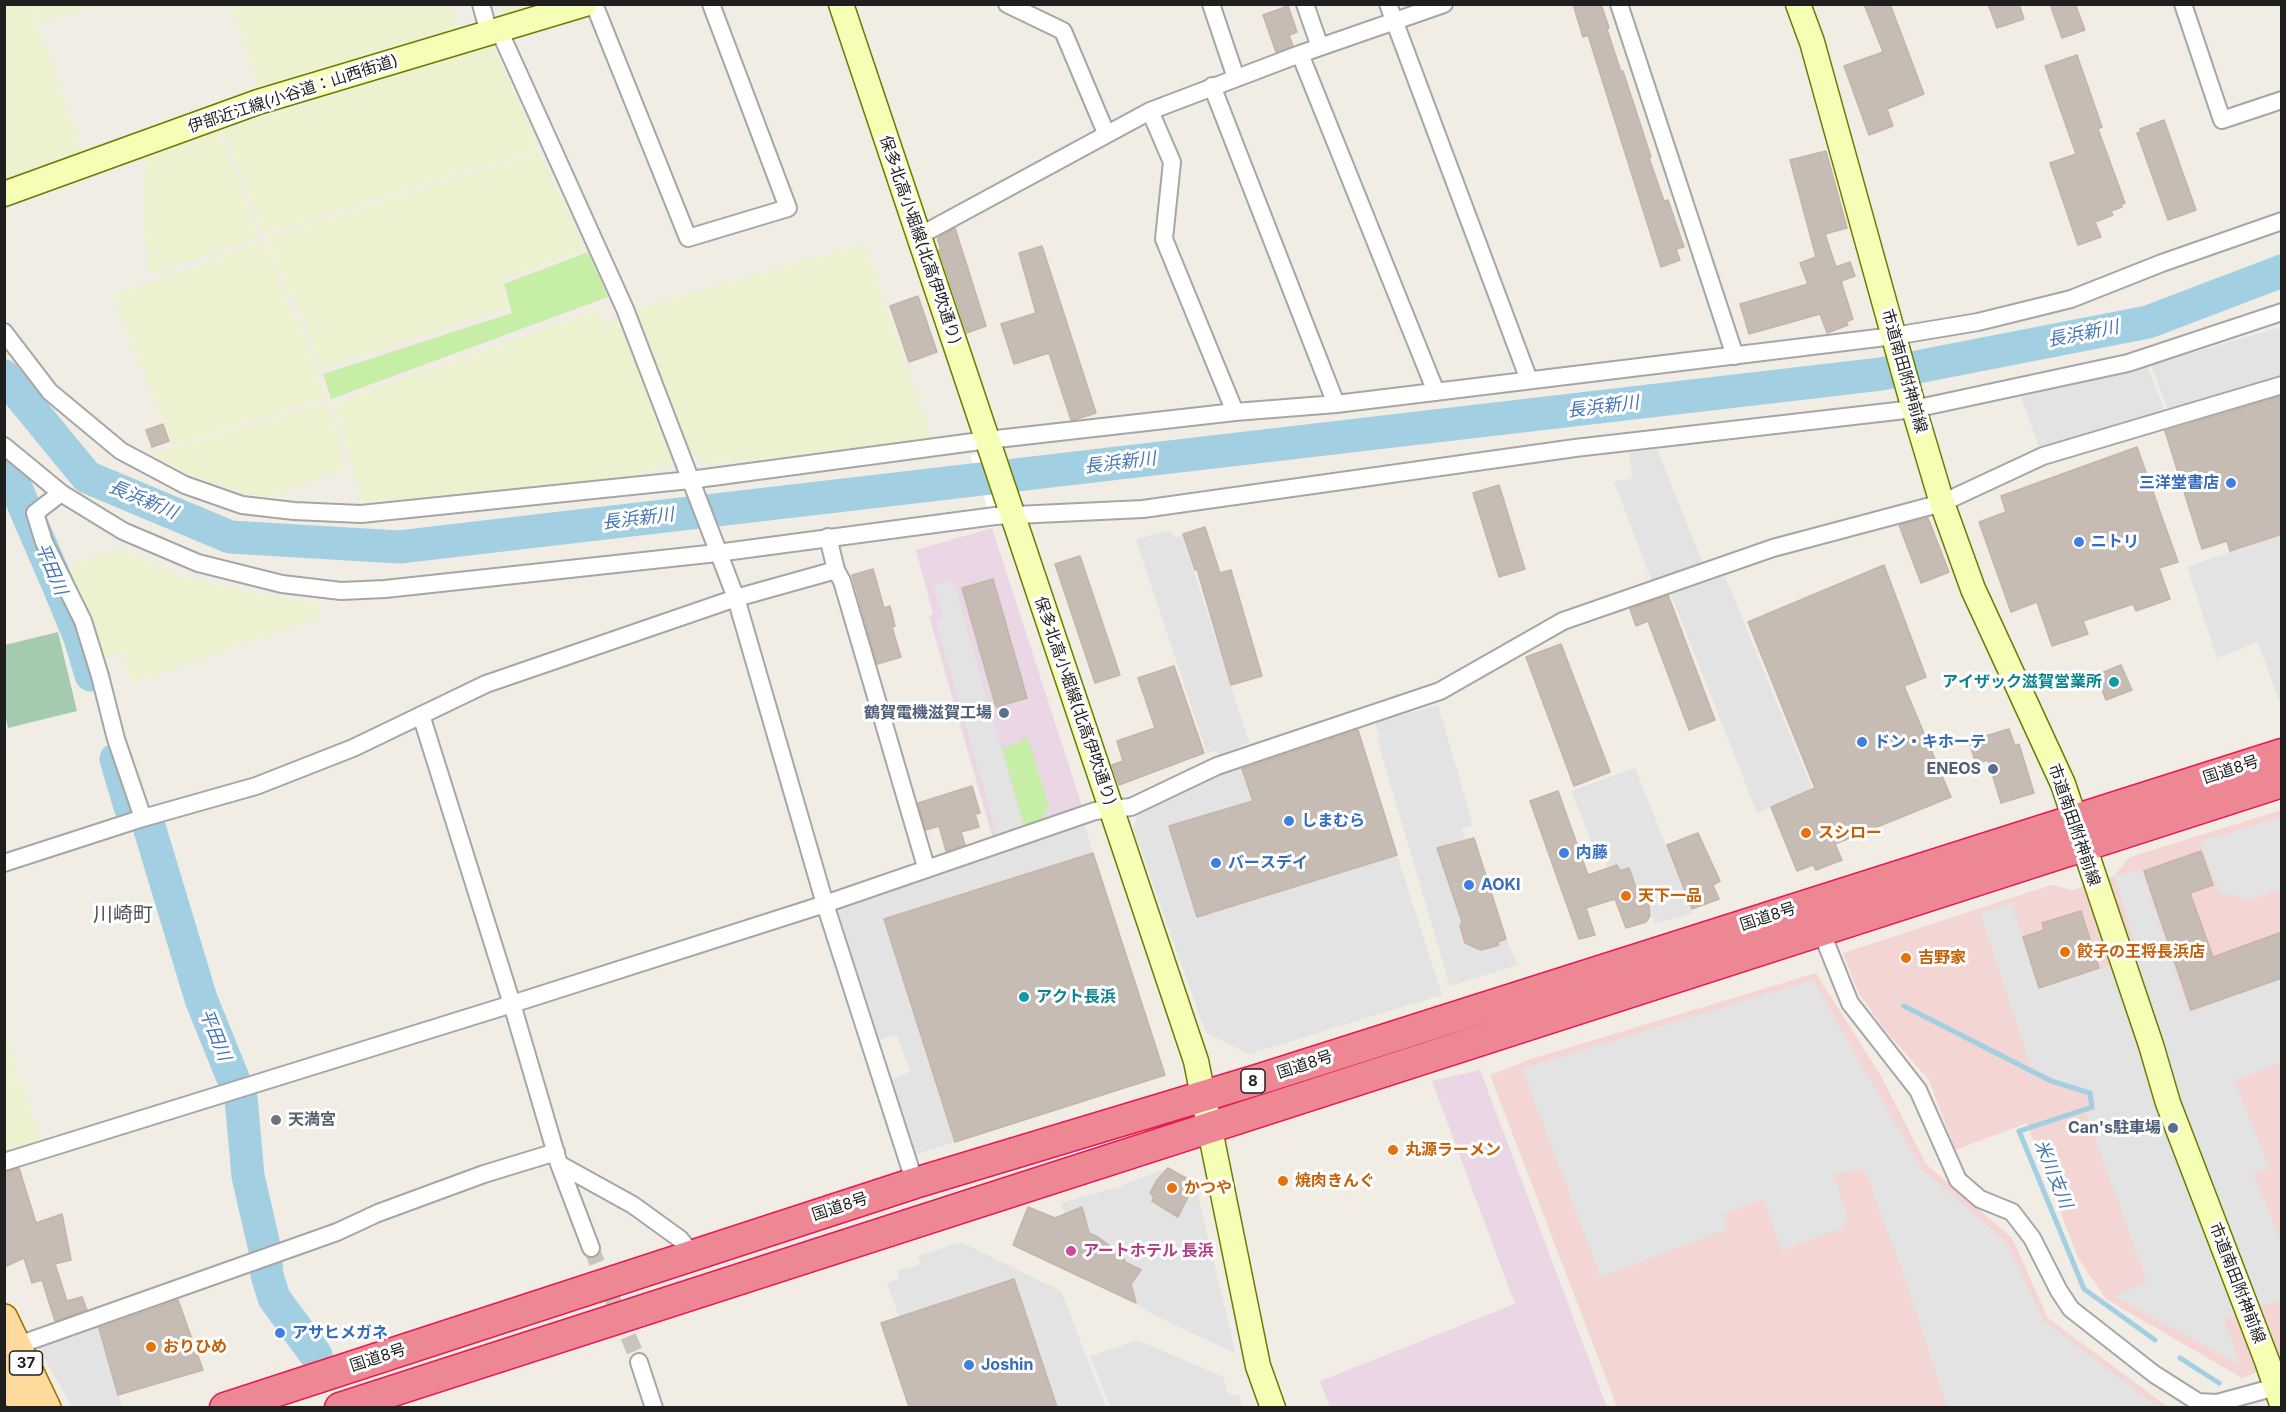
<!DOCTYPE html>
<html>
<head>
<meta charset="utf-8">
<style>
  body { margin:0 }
  #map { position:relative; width:2286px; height:1412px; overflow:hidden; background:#f1ede5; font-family:Inter,sans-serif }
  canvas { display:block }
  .frame { position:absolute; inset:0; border:6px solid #1f1f1f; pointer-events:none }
</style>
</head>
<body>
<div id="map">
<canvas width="2286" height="1412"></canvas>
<div class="frame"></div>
</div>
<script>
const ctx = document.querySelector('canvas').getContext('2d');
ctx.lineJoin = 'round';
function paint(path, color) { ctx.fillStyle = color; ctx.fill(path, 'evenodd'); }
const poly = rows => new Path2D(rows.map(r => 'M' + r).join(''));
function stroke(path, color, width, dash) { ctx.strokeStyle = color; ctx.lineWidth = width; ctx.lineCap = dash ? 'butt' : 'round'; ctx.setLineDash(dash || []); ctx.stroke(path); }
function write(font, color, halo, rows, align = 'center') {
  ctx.font = font + ' Inter,"Noto Sans JP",sans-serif'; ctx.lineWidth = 6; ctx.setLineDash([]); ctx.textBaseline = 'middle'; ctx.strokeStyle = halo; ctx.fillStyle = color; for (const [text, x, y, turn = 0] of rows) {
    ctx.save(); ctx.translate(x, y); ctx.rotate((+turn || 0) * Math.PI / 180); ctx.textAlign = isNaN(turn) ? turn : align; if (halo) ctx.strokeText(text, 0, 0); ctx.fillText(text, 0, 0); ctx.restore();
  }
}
const commercial = poly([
  [2281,810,2281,1363,2242,1378,2106,1299,2078,1258,2027,1123,1955,1150,1929,1080,1884,1029,1858,992,1843,953,2051,885,2073,890,2114,876,2130,857],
  [1816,973,1881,1076,1926,1164,2012,1238,2048,1318,2168,1407,1617,1407,1490,1075,1531,1059]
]);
const industrial = poly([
  [992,528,1083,809,993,839,929,616,933,614,916,550],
  [1480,1070,1607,1407,1330,1407,1320,1381,1515,1304,1432,1081]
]);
const farmland = poly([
  [5,5,31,5,84,155,5,184],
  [33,5,33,4,95,5,40,23],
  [231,5,451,5,460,32,260,92],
  [501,5,549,5,504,15],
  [493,44,539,148,263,235,223,129],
  [219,129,259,238,151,274,144,230,143,176,148,155],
  [538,151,586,249,500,280,508,307,320,369,305,319,285,285,267,238],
  [267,240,282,291,301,327,325,398,173,445,112,296],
  [865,244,933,442,707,464,687,453,634,309],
  [597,310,604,326,620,319,642,365,676,463,634,476,431,498,362,501,333,404],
  [327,402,346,469,266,498,203,481,152,454],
  [121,548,181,576,259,594,318,602,320,617,132,684,121,652,100,659,63,568],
  [4,1030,20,1076,5,1080,4,1080],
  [21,1079,41,1143,5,1154,5,1084]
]);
const grass = poly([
  [588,252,608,297,331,399,323,374,512,313,504,284],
  [1021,737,1028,738,1049,807,1041,820,1024,826,1002,748,1023,742]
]);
const cemetery = poly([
  [58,632,77,711,8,728,4,710,5,645]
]);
const parking = poly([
  [2281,327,2281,381,2170,415,2151,365],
  [2147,366,2167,416,2041,452,2021,397],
  [1657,449,1704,567,1653,584,1614,481,1633,479,1629,453],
  [1169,531,1175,538,1182,535,1249,742,1220,755,1215,751,1207,753,1136,539],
  [2281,534,2281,706,2258,642,2217,658,2187,567],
  [1725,576,1812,789,1757,813,1671,594],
  [953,580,1024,827,997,835,936,621,943,618,934,585],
  [1438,705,1473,825,1461,829,1466,840,1438,849,1462,922,1460,926,1465,943,1481,950,1498,945,1497,942,1506,939,1518,965,1450,986,1377,739,1380,737,1375,723],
  [1242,768,1253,801,1169,827,1197,917,1397,855,1442,995,1249,1054,1206,1033,1133,828,1138,815,1209,779],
  [1635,768,1693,913,1655,924,1645,895,1639,896,1629,868,1620,871,1616,865,1607,868,1604,858,1599,860,1571,791],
  [2281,817,2281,888,2246,901,2235,895,2220,894,2200,842],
  [1084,823,1093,853,884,919,955,1142,909,1157,885,1081,910,1072,897,1035,872,1042,835,910],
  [2142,870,2189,1012,2281,979,2281,1063,2234,1080,2269,1167,2253,1173,2282,1242,2281,1300,2224,1320,2240,1365,2114,1296,2147,1282,2086,1113,2096,1110,2091,1091,2065,1084,2031,1067,1980,913,2011,903,2040,988,2139,957,2114,876],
  [1813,980,1922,1169,2006,1242,2044,1321,2158,1407,1947,1407,1904,1275,1864,1169,1833,1174,1848,1216,1842,1228,1782,1250,1763,1199,1723,1214,1727,1229,1601,1277,1522,1069],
  [1168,1168,1157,1180,1150,1193,1154,1197,1152,1201,1178,1217,1195,1183,1236,1354,1154,1315,1136,1303,1131,1284,1141,1270,1125,1262,1123,1256,1098,1237,1089,1233,1082,1207,1065,1214,1061,1203,1117,1187],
  [961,1242,1061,1291,1106,1407,1057,1407,1014,1279,899,1317,887,1283,899,1278,897,1271,921,1264,918,1256],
  [98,1325,122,1407,72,1407,37,1345],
  [1138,1340,1223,1377,1227,1391,1231,1395,1239,1395,1243,1407,1110,1407,1090,1356]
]);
const pier = poly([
  [1004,451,1022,507,988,510,970,455]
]);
const stream = poly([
  [1904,1006,2051,1081,2090,1093,2092,1107,2019,1131,2084,1289,2155,1340],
  [2180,1358,2219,1383]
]);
const river = poly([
  [4,376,87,477,230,537,399,547,1881,374,2148,322,2282,271],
  [4,473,17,490,59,587,80,638,91,675],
  [116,759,130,807],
  [148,823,201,999,241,1098,248,1176,265,1250],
  [266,1262,267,1275,274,1298,316,1355]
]);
const building = poly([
  [1573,4,1601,4,1609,28,1607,29,1621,72,1623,71,1651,157,1649,158,1664,201,1668,200,1684,247,1676,249,1680,260,1661,267,1588,35,1583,37,1573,4],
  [1864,4,1890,4,1924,94,1887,109,1893,126,1869,135,1844,66,1883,52,1864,4],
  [1988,4,2019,4,2024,19,1997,28,1988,4],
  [2050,4,2075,4,2085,30,2062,38,2050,4],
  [1288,6,1297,32,1289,35,1293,46,1276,52,1263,15,1288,6],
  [2077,55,2102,127,2098,129,2125,203,2121,205,2122,207,2111,211,2113,215,2095,222,2101,237,2078,245,2050,163,2076,154,2045,66,2077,55],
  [2164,120,2196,210,2168,220,2137,133,2141,132,2140,129,2164,120],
  [1826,151,1847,228,1825,234,1836,267,1850,262,1855,276,1841,281,1853,319,1846,322,1848,325,1827,333,1820,314,1749,334,1740,304,1808,284,1800,263,1816,257,1790,160,1826,151],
  [955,228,986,326,967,333,939,250,941,250,938,241,938,238,955,228],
  [1042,246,1096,413,1074,420,1071,420,1049,353,1014,364,1001,324,1036,313,1019,253,1042,246],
  [918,296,937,352,909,362,890,306,918,296],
  [2282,396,2282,534,2230,551,2227,541,2202,549,2165,431,2282,396],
  [163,424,169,441,152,447,146,430,163,424],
  [2137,447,2178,562,2159,568,2170,599,2136,611,2133,604,2083,621,2088,634,2052,646,2037,602,2011,612,1979,522,2006,512,2001,496,2137,447],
  [1499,485,1525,569,1499,577,1473,493,1499,485],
  [1928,518,1949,572,1921,583,1899,525,1928,518],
  [1205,527,1220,573,1231,570,1262,676,1231,685,1197,569,1195,570,1183,534,1205,527],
  [1080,556,1120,675,1095,683,1055,564,1080,556],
  [1884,565,1926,677,1904,686,1951,797,1835,844,1842,860,1816,870,1813,865,1797,871,1771,807,1815,788,1748,622,1884,565],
  [873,569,884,608,890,606,895,626,892,627,901,657,877,664,852,575,873,569],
  [993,579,1027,698,996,707,962,588,993,579],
  [1668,595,1715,720,1689,730,1648,621,1636,626,1630,609,1668,595],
  [1561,644,1610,772,1574,786,1526,657,1561,644],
  [2121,665,2132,690,2106,700,2096,675,2121,665],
  [1174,666,1204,753,1119,785,1112,765,1123,761,1117,741,1155,728,1138,678,1174,666],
  [2009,729,2015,746,2019,744,2034,793,2001,803,1988,760,1976,764,1969,741,2009,729],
  [1358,730,1397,855,1197,917,1169,826,1253,801,1242,769,1358,730],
  [972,786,980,813,975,814,979,827,961,832,965,845,946,851,939,826,926,830,918,803,972,786],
  [1558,791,1588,875,1617,865,1620,871,1629,868,1639,896,1645,895,1649,907,1650,916,1646,922,1626,928,1615,899,1586,908,1595,935,1579,939,1530,801,1558,791],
  [1698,833,1720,881,1713,885,1719,899,1692,909,1667,845,1698,833],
  [1474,838,1506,939,1497,942,1499,945,1481,950,1465,943,1460,926,1462,922,1437,848,1474,838],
  [2201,851,2213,885,2190,893,2213,957,2282,932,2282,978,2191,1010,2144,871,2201,851],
  [1093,853,1165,1075,955,1142,884,919,1093,853],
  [2081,911,2099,968,2039,988,2023,937,2044,930,2042,923,2081,911],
  [19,1168,36,1223,62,1214,71,1260,55,1264,67,1301,82,1297,87,1310,55,1321,42,1280,32,1283,24,1258,4,1267,4,1172,19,1168],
  [1168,1168,1195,1183,1178,1217,1152,1201,1154,1197,1150,1193,1157,1180,1168,1168],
  [1028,1207,1055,1218,1082,1207,1089,1233,1098,1237,1123,1256,1125,1262,1141,1270,1131,1284,1136,1303,1013,1245,1028,1207],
  [1014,1279,1057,1407,909,1407,881,1323,1014,1279],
  [178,1300,203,1370,118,1395,99,1328,178,1300]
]);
const streetTunnel = poly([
  [591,1248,639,1362]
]);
const street = poly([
  [481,4,489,33],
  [594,4,688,238,788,208,711,4],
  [1007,4,1063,31,1106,133],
  [1211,4,1236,78],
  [1305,4,1320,47],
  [1388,4,1529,380],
  [1619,4,1735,356],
  [2183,4,2222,120,2282,100],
  [499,30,625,309,736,598,825,904,915,1183],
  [1300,54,1436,392],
  [1212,86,1336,404],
  [1150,111,1172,162,1164,239,1235,412],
  [919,236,1150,111,1300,54,1444,4],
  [4,332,50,392,121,451,185,485,242,505,294,511,361,514,690,480,988,440,1235,412,1336,404,1894,336,1978,322,2071,299,2162,263,2282,221],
  [4,446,61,493,123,531,198,563,282,584,341,591,385,589,717,553,995,516,1143,509,1575,448,1914,409,2128,363,2282,312],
  [61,493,35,513,44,542,83,621,100,676,116,739,143,818],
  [836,570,842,581,926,867],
  [421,715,512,1004,559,1164,633,1205,680,1239,694,1256],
  [4,863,143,818,256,786,353,748,486,684,736,598,836,570,828,537],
  [1824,930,1827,946,1850,1003,1918,1090,1958,1180,1980,1199,2012,1212,2032,1238,2059,1291,2071,1309,2154,1374,2198,1402,2217,1403,2276,1387],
  [4,1162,512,1004,825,904,1095,811,1131,807,1217,766,1440,691,1563,621,1773,548,1942,503,2043,456,2282,385],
  [559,1164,591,1248],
  [10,1348,337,1232,378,1213,484,1174,556,1152],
  [639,1362,654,1408]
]);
const secondary = poly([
  [841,4,1196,1061,1258,1366,1273,1408],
  [1798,4,1812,42,1914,409,1942,503,1973,589,2063,784,2151,1045,2168,1103,2267,1361,2282,1404],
  [4,194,258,102,585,4]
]);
const primary = poly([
  [4,1318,47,1408],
  [4,1369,23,1408]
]);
const highway = poly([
  [225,1408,915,1183,1260,1079,2282,754],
  [340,1408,2282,782]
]);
const markers = [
  [2231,483,6,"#3f7fe0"],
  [2079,542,6,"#3f7fe0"],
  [2114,682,6,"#0f9aa8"],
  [1004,713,6,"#5c6f8a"],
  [1862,742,6,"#3f7fe0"],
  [1993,769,6,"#5c6f8a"],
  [1289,821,6,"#3f7fe0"],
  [1806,833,6,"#e8710a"],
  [1564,853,6,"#3f7fe0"],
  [1216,863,6,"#3f7fe0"],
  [1469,885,6,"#3f7fe0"],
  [1626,896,6,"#e8710a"],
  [2065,952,6,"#e8710a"],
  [1906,958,6,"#e8710a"],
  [1024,997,6,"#0f9aa8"],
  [276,1120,6,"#6b7280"],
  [2173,1128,6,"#5c6f8a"],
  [1393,1150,6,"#e8710a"],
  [1283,1181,6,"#e8710a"],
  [1172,1188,6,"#e8710a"],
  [1071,1251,6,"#d1479c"],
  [280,1333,6,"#3f7fe0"],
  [151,1347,6,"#e8710a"],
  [969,1365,6,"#3f7fe0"]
];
const shields = [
  [1253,1081,24],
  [26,1363,33]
];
const shieldNames = [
  ["8",1253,1081],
  ["37",26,1363]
];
const streetNames = [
  ["伊部近江線(小谷道：山西街道)",293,94,-18],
  ["保多北高小堀線(北高伊吹通り)",920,240,71],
  ["市道南田附神前線",1904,371,74],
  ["保多北高小堀線(北高伊吹通り)",1075,701,71],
  ["国道8号",2231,770,-18],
  ["市道南田附神前線",2074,825,71],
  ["国道8号",1768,917,-18],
  ["国道8号",1305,1065,-18],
  ["国道8号",840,1207,-18],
  ["市道南田附神前線",2237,1283,69],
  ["国道8号",378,1358,-18]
];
const shopNames = [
  ["三洋堂書店",2219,483,"right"],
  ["ニトリ",2091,542],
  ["ドン・キホーテ",1874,742],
  ["しまむら",1301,821],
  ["内藤",1576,853],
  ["バースデイ",1228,863],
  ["AOKI",1481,885],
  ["アサヒメガネ",292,1333],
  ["Joshin",981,1365]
];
const cultureNames = [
  ["アイザック滋賀営業所",2102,682],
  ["アクト長浜",1036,997,"left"]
];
const serviceNames = [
  ["鶴賀電機滋賀工場",992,713],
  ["ENEOS",1981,769],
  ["Can's駐車場",2161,1128]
];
const foodNames = [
  ["スシロー",1818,833],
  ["天下一品",1638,896],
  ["餃子の王将長浜店",2077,952],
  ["吉野家",1918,958],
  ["丸源ラーメン",1405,1150],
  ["焼肉きんぐ",1295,1181],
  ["かつや",1184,1188],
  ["おりひめ",163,1347]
];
const worshipNames = [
  ["天満宮",288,1120]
];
const hotelNames = [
  ["アートホテル 長浜",1083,1251]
];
const waterNames = [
  ["長浜新川",2083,334,-11],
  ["長浜新川",1603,407,-7],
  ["長浜新川",1120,463,-7],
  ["長浜新川",143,500,23],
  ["長浜新川",638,519,-7],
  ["平田川",51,569,67],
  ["平田川",215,1035,68],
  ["米川支川",2053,1174,68]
];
const quarterNames = [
  ["川崎町",123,915]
];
paint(commercial, '#f3d6d3');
paint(industrial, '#ead6e5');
paint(farmland, '#ecf1cf');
paint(grass, '#c6eea7');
paint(cemetery, '#a4cbad');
paint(parking, '#e3e3e3');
paint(pier, '#fff');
stroke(stream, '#a2cfe1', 5);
stroke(river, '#a2cfe1', 33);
paint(building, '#c6bcb4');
stroke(building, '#c4b5a6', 1.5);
stroke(streetTunnel, '#c7c4bd', 16, [16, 8]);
stroke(street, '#a6a6a6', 20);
stroke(secondary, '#677c00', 27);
stroke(primary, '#9a7100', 30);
stroke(highway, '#e81853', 33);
stroke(street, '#fff', 16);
stroke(secondary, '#f6feb5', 24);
stroke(primary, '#ffda9b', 27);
stroke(highway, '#ed8794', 30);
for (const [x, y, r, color] of markers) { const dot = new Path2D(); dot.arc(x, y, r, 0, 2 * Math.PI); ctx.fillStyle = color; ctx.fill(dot); stroke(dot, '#fff', 2); }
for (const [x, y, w] of shields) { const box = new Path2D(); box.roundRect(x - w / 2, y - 12, w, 24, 4.5); ctx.fillStyle = '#fff'; ctx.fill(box); stroke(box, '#1f1f1f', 1.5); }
write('bold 15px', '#1f1f1f', null, shieldNames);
write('16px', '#1f1f1f', '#fff', streetNames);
write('bold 16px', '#366cbe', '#fff', shopNames, 'left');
write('bold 16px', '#0d838f', '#fff', cultureNames, 'right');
write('bold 16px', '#4e5e75', '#fff', serviceNames, 'right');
write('bold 16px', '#c56008', '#fff', foodNames, 'left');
write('bold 16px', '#5b616d', '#fff', worshipNames, 'left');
write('bold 16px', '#b23c85', '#fff', hotelNames, 'left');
write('italic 18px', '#4476b7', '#fff', waterNames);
write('20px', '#525252', '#fff', quarterNames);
</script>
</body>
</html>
